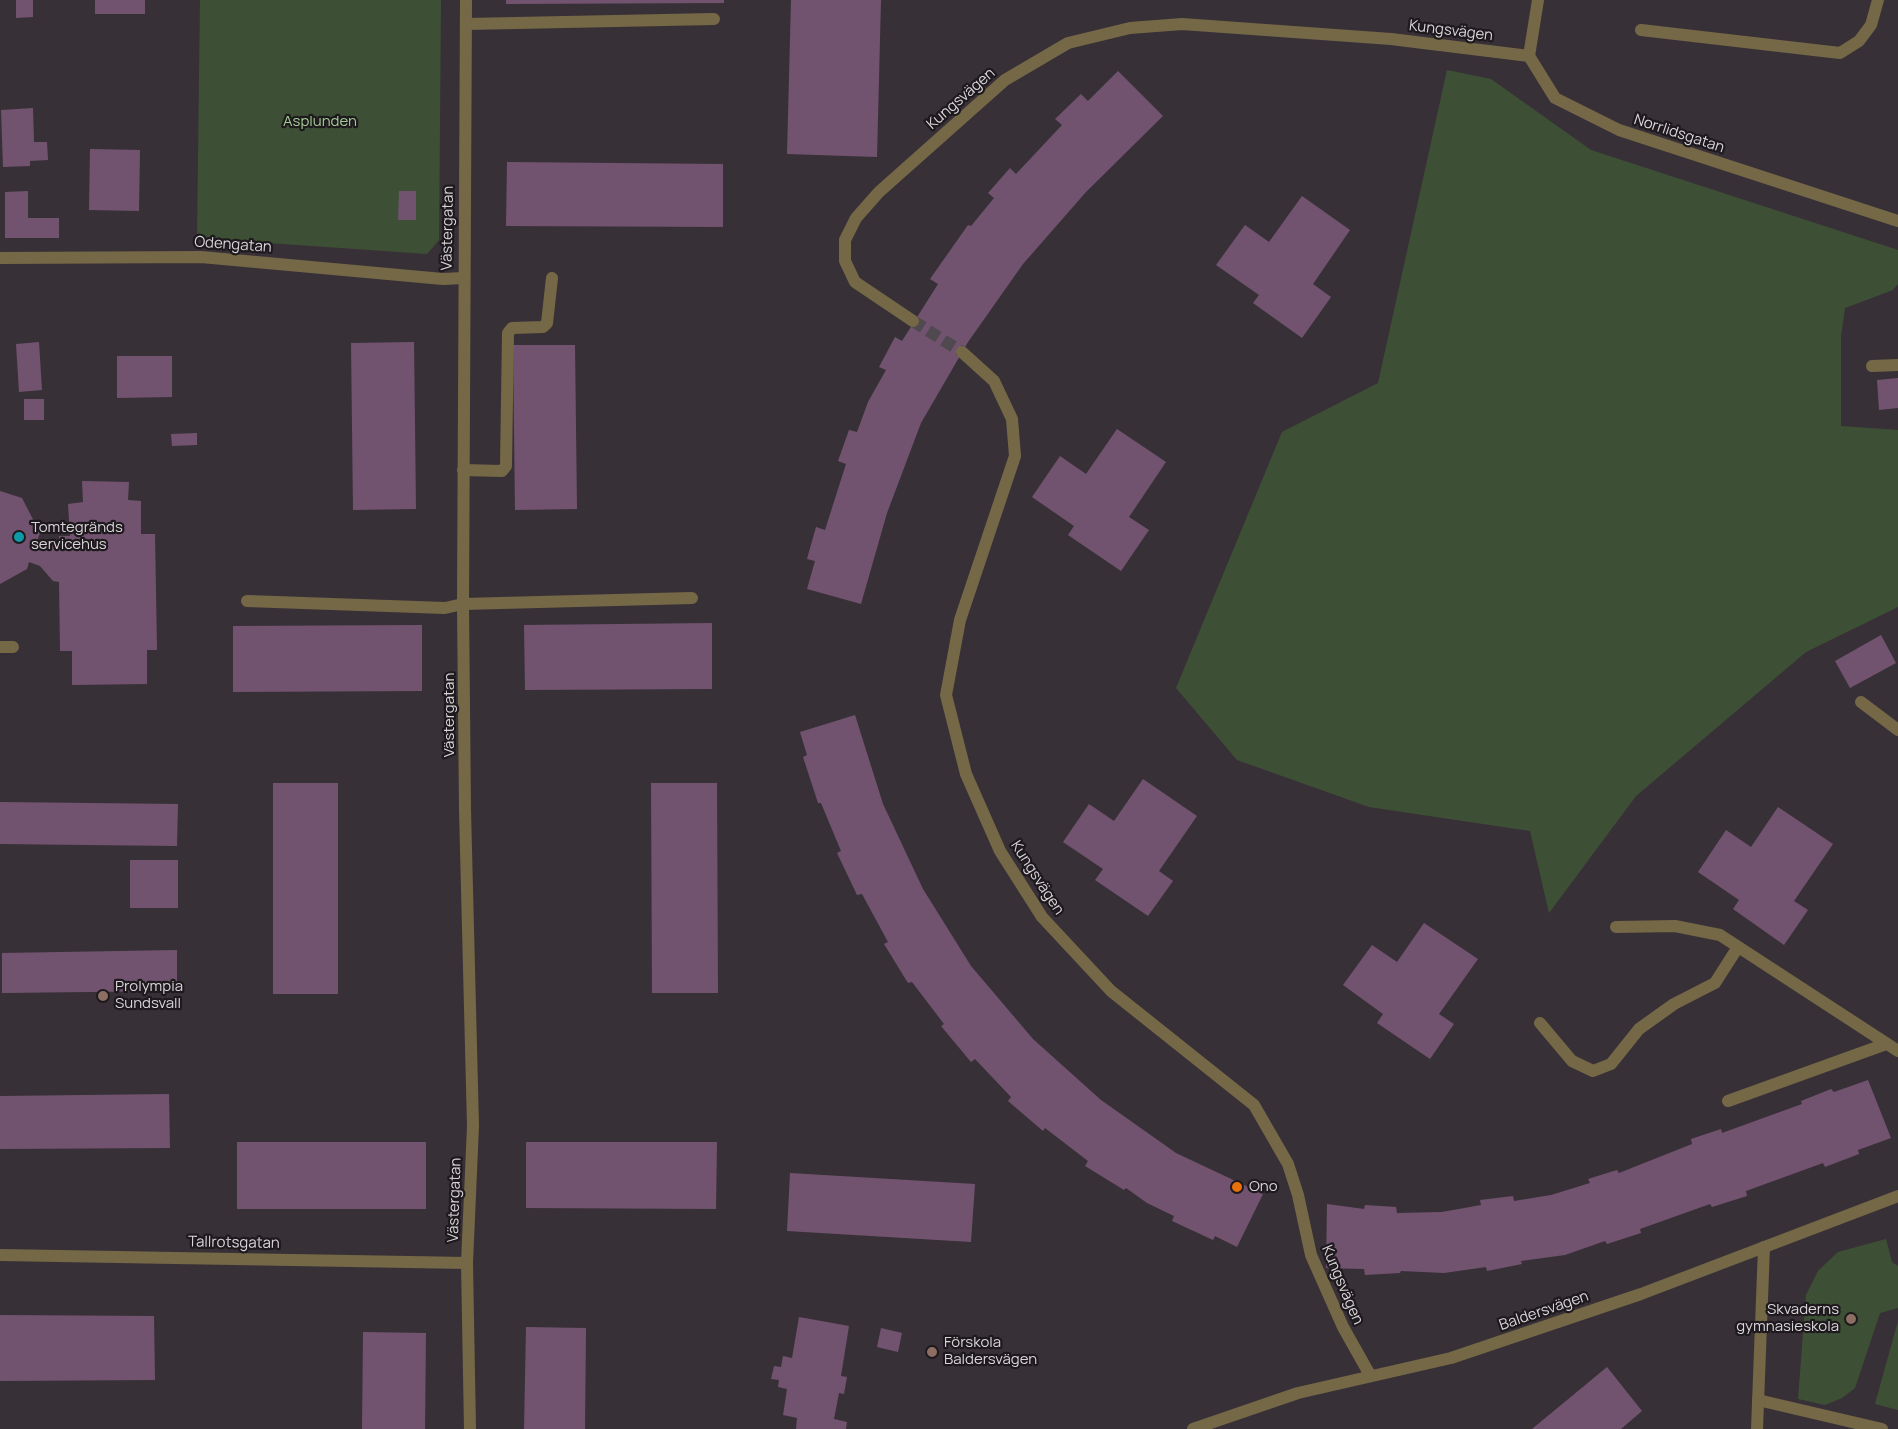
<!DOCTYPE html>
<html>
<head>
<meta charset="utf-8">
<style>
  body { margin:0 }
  canvas { display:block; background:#383037 }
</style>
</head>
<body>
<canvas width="1898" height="1429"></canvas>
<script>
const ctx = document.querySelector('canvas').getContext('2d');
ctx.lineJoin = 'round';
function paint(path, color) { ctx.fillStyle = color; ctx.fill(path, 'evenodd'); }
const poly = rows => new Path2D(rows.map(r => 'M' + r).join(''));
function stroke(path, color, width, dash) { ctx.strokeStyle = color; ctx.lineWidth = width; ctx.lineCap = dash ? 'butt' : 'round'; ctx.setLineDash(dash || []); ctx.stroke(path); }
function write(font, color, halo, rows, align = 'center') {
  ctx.font = font + ' Manrope,sans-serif'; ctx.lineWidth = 4.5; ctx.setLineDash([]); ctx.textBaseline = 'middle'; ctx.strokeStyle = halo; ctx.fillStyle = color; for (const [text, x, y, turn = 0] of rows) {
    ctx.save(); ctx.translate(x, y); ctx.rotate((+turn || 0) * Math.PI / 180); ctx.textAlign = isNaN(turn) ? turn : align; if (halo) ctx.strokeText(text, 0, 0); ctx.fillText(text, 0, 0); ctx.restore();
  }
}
const green = poly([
  [200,0,441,0,439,240,427,254,197,238],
  [1447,70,1491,79,1591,150,1898,250,1898,284,1893,290,1845,308,1841,336,1841,426,1898,430,1898,607,1806,652,1636,796,1549,913,1530,831,1369,807,1237,760,1176,688,1282,432,1378,383],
  [1886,1239,1892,1262,1898,1266,1898,1308,1880,1313,1855,1388,1842,1398,1825,1405,1798,1399,1806,1295,1818,1271,1838,1252],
  [1898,1321,1898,1410,1875,1404]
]);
const building = poly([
  [16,0,33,0,33,17,16,18],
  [95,0,145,0,145,14,95,14],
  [506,0,724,0,724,3,506,4],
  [791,0,881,0,877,157,787,154],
  [1118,71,1163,116,1086,192,1023,264,968,342,921,423,887,513,861,604,807,589,815,561,807,559,816,527,825,530,846,464,838,461,849,430,857,432,868,402,886,370,879,367,895,337,902,341,938,284,930,279,968,225,971,226,994,198,988,193,1010,168,1016,174,1062,125,1055,119,1081,94,1088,101],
  [33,108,34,142,47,142,48,160,30,161,30,166,3,167,1,110],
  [90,149,140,150,139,211,89,210],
  [507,162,723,164,723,227,506,226],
  [28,191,28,218,59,218,59,238,5,238,5,192],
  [399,191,416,191,416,220,398,220],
  [1302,196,1350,230,1313,284,1331,297,1302,338,1253,303,1259,295,1216,265,1245,225,1269,242],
  [39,342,42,390,19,392,16,344],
  [414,342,416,509,353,510,351,343],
  [513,345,575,345,577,509,515,510],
  [117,356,172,356,172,397,117,398],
  [1898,378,1898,408,1879,410,1877,380],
  [24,399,44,399,44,420,24,420],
  [1117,429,1166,462,1129,517,1149,530,1121,571,1068,535,1074,526,1032,497,1060,456,1086,474],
  [197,433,197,445,172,446,171,434],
  [82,481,129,482,128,500,141,501,141,534,155,534,157,650,147,650,147,684,72,685,72,651,60,651,59,582,53,581,40,566,29,562,27,569,0,584,0,491,22,498,40,533,37,541,59,547,59,536,70,536,68,504,83,502],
  [712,623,712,689,525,690,524,625],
  [422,625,422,691,233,692,233,626],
  [1881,635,1896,663,1850,688,1835,661],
  [855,715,883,804,923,889,971,966,1033,1039,1101,1100,1176,1153,1263,1194,1237,1247,1215,1236,1213,1240,1172,1221,1174,1216,1147,1203,1126,1188,1124,1190,1085,1166,1088,1161,1045,1128,1043,1131,1008,1101,1011,1097,975,1059,971,1062,941,1026,944,1024,912,982,908,983,884,944,888,942,862,894,857,895,837,853,841,851,821,803,818,803,803,757,807,755,800,732],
  [1143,779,1197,816,1159,871,1173,881,1148,916,1095,880,1103,869,1063,842,1089,804,1114,821],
  [273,783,338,783,338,994,273,994],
  [651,783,717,783,718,993,652,993],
  [0,802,178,804,177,846,0,844],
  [1778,807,1833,844,1794,901,1808,910,1784,945,1733,909,1739,900,1698,872,1726,830,1751,847],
  [130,860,178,860,178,908,130,908],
  [1424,923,1478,959,1439,1014,1454,1024,1430,1059,1377,1023,1383,1014,1343,985,1372,945,1397,962],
  [177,950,177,991,2,993,2,953],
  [1868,1080,1891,1138,1858,1150,1859,1154,1825,1167,1823,1163,1746,1191,1747,1196,1712,1207,1710,1204,1640,1229,1641,1233,1607,1244,1605,1241,1565,1255,1521,1261,1522,1264,1487,1271,1486,1267,1444,1273,1401,1271,1400,1273,1365,1275,1364,1269,1326,1268,1327,1204,1364,1209,1365,1205,1396,1207,1397,1213,1442,1212,1481,1205,1480,1200,1513,1196,1514,1201,1551,1195,1590,1183,1588,1179,1617,1170,1619,1173,1692,1144,1691,1139,1721,1129,1722,1133,1802,1104,1801,1101,1831,1089,1834,1092],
  [169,1094,170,1148,0,1149,0,1096],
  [237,1142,426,1142,426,1209,237,1209],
  [526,1142,717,1142,716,1209,526,1208],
  [790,1173,975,1184,971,1242,787,1231],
  [0,1315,154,1316,155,1380,0,1381],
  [799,1317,849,1326,841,1376,847,1377,844,1394,839,1393,834,1419,847,1422,846,1429,796,1429,797,1418,783,1415,787,1389,778,1387,779,1380,771,1379,774,1366,781,1367,783,1356,792,1358],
  [526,1327,586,1328,585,1429,524,1429],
  [881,1328,902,1333,898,1352,877,1347],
  [363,1332,426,1333,425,1429,362,1429],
  [1607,1367,1642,1411,1621,1429,1532,1429]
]);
const pedestrianTunnel = poly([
  [913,321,962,352]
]);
const service = poly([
  [466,24,714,19],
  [1641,30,1840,53,1859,41,1871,25,1878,0],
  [1872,366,1898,365],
  [463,470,502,471,506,466,508,333,512,328,543,327,547,323,552,278],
  [247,601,445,608,463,604,692,598],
  [0,647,13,647],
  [1861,702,1898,730],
  [1616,927,1675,926,1720,935,1898,1051],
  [1540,1023,1572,1061,1593,1071,1611,1064,1639,1029,1674,1004,1715,983,1738,947],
  [1728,1101,1886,1044],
  [1758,1400,1882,1429]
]);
const minor = poly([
  [466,0,463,604,465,810,473,1126,467,1263,470,1429],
  [1538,0,1529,56,1555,98,1619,130,1898,221],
  [0,258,201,257,443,279,463,278],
  [913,321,855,282,845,261,845,240,856,218,879,192,1005,80,1068,43,1130,28,1182,24,1391,39,1529,56],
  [962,352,994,381,1012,419,1015,456,960,620,946,695,966,774,1000,851,1042,917,1111,991,1254,1105,1288,1164,1298,1195,1311,1255,1343,1327,1370,1375],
  [0,1255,467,1263],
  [1757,1429,1764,1247]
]);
const tertiary = poly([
  [1193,1429,1298,1393,1451,1358,1641,1294,1898,1196]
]);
const markers = [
  [19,537,6,"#0f9aa8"],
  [103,996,6,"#8d6e63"],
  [1237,1187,6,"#e8710a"],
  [1851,1319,6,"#8d6e63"],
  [932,1352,6,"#8d6e63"]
];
const streetNames = [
  ["Kungsvägen",1451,31,7],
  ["Kungsvägen",961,99,-41],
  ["Norrlidsgatan",1679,134,18],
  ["Västergatan",448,228,-89],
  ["Odengatan",233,245,4],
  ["Västergatan",450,715,-90],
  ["Kungsvägen",1037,878,57],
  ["Västergatan",455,1200,-88],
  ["Tallrotsgatan",234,1243,1],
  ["Kungsvägen",1342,1285,67],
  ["Baldersvägen",1544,1311,-19]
];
const parkNames = [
  ["Asplunden",320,122]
];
const poiNames = [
  ["Tomtegränds",31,528],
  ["servicehus",31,545],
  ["Prolympia",115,987],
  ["Sundsvall",115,1004],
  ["Ono",1249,1187],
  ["Skvaderns",1839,1310,"right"],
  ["gymnasieskola",1839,1327,"right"],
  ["Förskola",944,1343],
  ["Baldersvägen",944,1360]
];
paint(green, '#3d5036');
paint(building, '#71536f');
stroke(pedestrianTunnel, '#50494f', 12, [12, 6]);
stroke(service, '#756846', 12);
stroke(minor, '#756846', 12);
stroke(tertiary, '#756846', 12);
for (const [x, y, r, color] of markers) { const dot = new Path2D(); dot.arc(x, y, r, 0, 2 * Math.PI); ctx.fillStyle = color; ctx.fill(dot); stroke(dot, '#1d191d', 2); }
write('15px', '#d9d4d9', '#1d191d', streetNames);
write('15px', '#a4cc94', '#1d191d', parkNames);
write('15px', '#d9d4d9', '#1d191d', poiNames, 'left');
</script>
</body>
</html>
